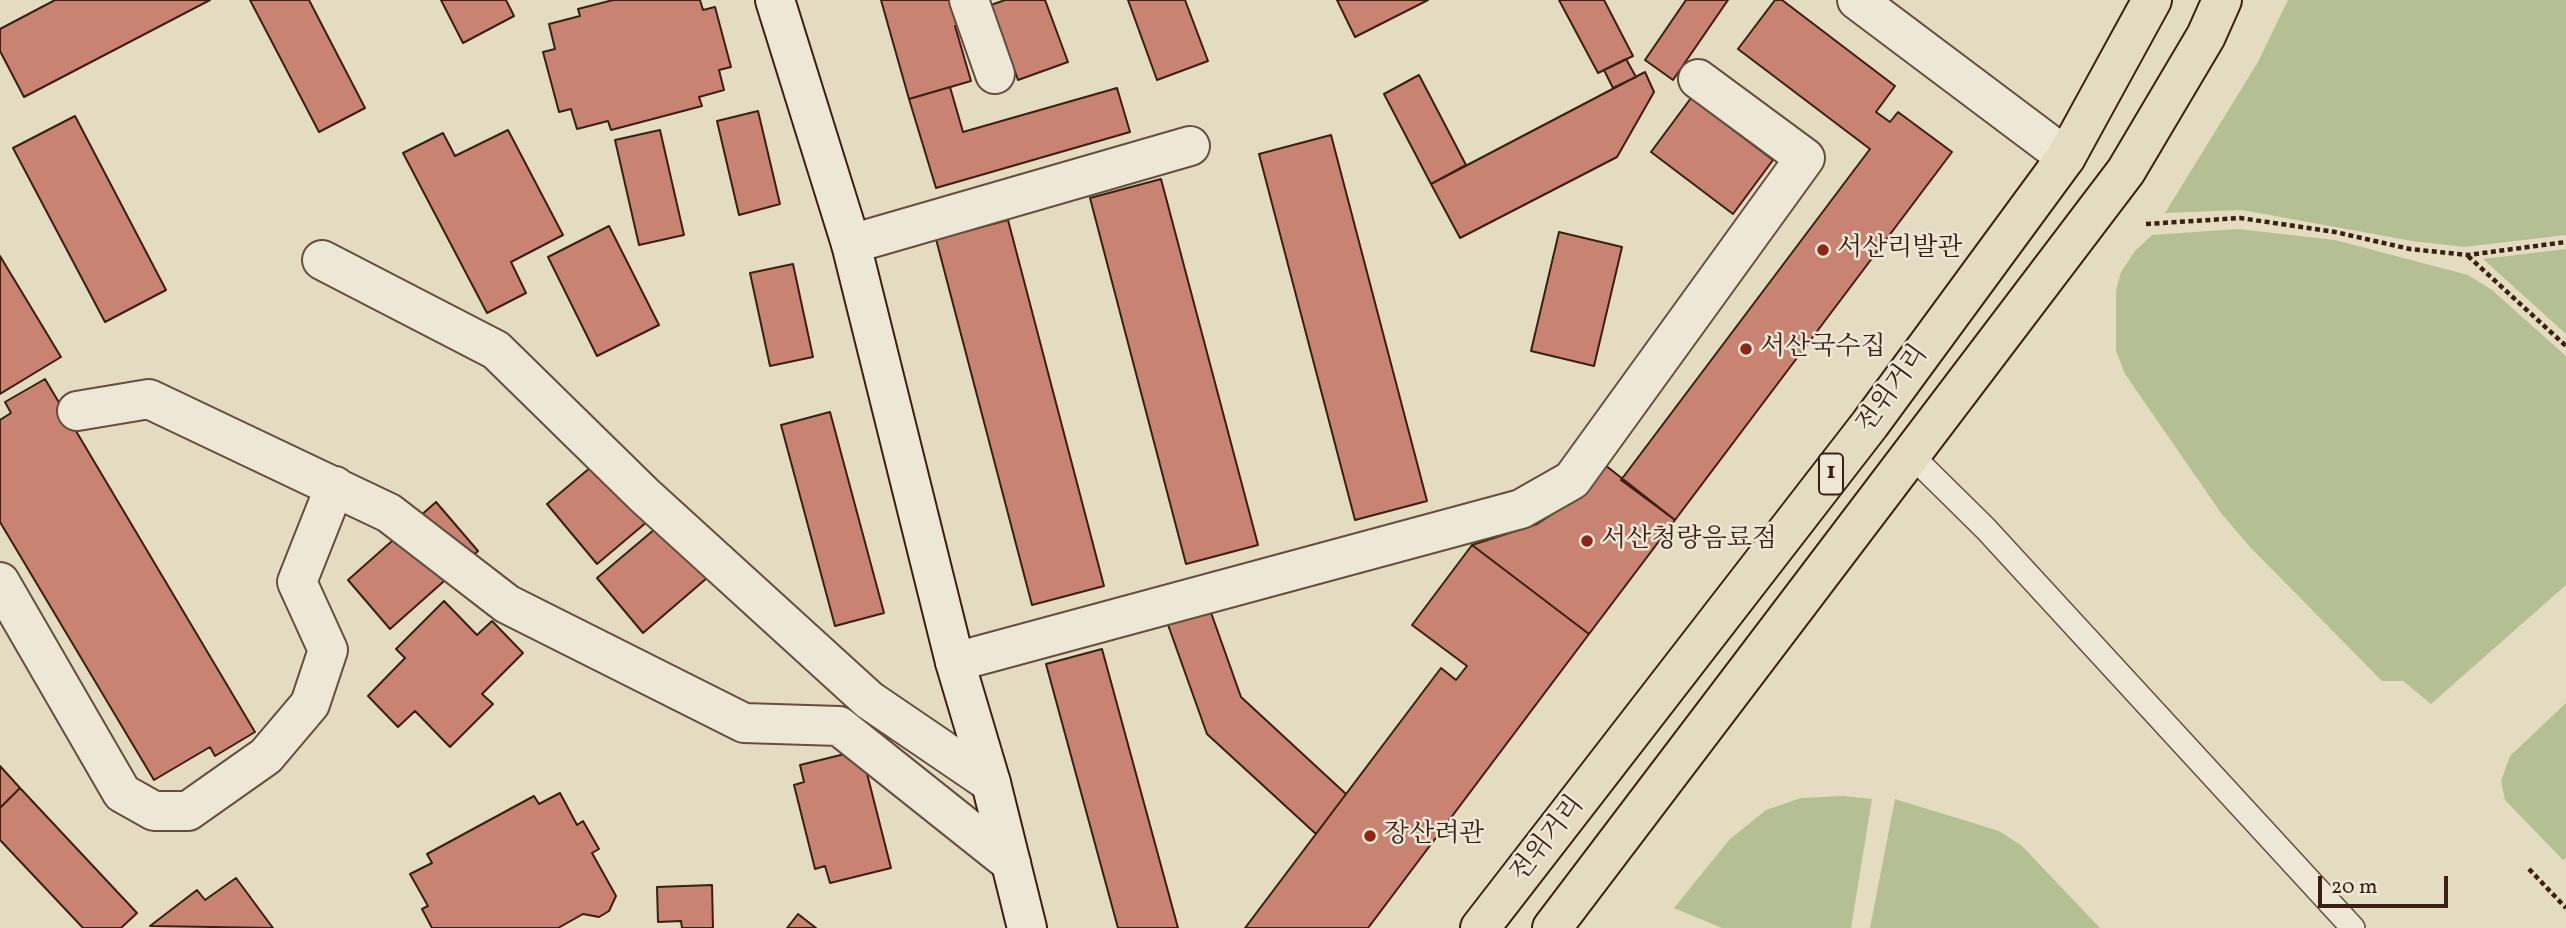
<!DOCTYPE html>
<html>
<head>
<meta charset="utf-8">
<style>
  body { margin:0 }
  #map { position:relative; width:2566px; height:928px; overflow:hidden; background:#e4dcc0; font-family:Vollkorn,serif }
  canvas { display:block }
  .scale { position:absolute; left:2318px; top:876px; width:130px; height:32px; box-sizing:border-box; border:4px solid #3a1f12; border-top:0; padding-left:9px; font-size:21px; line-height:24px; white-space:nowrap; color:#3a1f12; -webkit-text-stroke:5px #ede8d6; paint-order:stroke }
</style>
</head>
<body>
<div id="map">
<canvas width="2566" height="928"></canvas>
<div class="scale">20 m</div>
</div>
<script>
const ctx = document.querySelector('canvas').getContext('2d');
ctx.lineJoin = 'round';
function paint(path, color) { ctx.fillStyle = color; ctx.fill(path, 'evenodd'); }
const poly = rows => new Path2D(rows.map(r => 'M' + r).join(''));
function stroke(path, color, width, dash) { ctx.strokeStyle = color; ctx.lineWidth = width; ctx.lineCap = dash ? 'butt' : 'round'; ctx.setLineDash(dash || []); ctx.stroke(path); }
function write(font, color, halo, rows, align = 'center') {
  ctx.font = font + ' Vollkorn,"Noto Serif KR",serif'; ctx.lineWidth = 5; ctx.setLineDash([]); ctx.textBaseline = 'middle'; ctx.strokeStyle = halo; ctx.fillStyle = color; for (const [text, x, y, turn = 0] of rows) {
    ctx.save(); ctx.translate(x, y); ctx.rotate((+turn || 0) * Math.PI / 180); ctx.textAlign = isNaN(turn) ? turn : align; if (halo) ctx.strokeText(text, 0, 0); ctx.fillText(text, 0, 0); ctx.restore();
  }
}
const green = poly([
  [2288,0,2566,0,2566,235,2464,247,2412,241,2242,210,2165,213,2258,62],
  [2238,229,2335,240,2468,275,2492,290,2566,356,2566,585,2431,704,2403,681,2382,681,2249,546,2221,513,2125,374,2116,351,2116,290,2121,272,2135,251,2152,235],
  [2566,249,2566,334,2483,259],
  [2566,703,2566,858,2563,860,2505,800,2501,781,2510,756],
  [1843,796,1872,799,1851,928,1722,928,1674,908,1729,840,1766,810,1801,798],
  [1895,799,1999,831,2022,846,2100,928,1870,928]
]);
const building = poly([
  [55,0,210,0,24,97,0,51,0,29,55,0],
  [250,0,309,0,365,108,319,132,250,0],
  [441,0,506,0,514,16,463,43,441,0],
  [613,0,700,0,703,10,715,7,731,67,719,70,724,90,699,97,702,106,611,130,608,121,577,129,571,109,559,112,543,52,555,49,549,24,580,16,578,9,613,0],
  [881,0,957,0,964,24,955,26,971,81,909,99,881,0],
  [1005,0,1045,0,1068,62,1018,80,991,5,1005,0],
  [1128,0,1185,0,1208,61,1157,80,1128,0],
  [1337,0,1428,0,1355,37,1337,0],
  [1559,0,1604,0,1633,56,1598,73,1559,0],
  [1686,0,1728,0,1673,80,1645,60,1686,0],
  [1775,0,1782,0,1895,86,1876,112,1890,122,1898,112,1952,152,1675,520,1621,480,1870,149,1738,49,1775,0],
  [1626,59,1636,77,1613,88,1604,70,1626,59],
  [1645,72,1654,92,1617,157,1460,238,1431,184,1645,72],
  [1419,75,1466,165,1431,184,1384,94,1419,75],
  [950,87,963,132,1117,88,1130,132,936,188,909,99,950,87],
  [1691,98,1773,160,1733,214,1651,152,1691,98],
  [758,111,780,204,739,215,717,121,758,111],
  [75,116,166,290,105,322,13,148,75,116],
  [508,130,563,235,511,262,526,293,487,313,403,153,443,133,455,156,508,130],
  [660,130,684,235,639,245,615,140,660,130],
  [1331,135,1427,501,1355,520,1259,154,1331,135],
  [1161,179,1258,545,1186,564,1090,198,1161,179],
  [1008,220,1104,586,1032,605,936,239,1008,220],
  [609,226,659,325,597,356,548,257,609,226],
  [1559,232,1622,247,1594,366,1531,351,1559,232],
  [0,256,61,357,0,394,0,256],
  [793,264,813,357,770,366,750,273,793,264],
  [45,379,255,732,215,756,210,747,154,780,0,522,0,420,11,413,5,402,45,379],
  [830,412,884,613,835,626,781,425,830,412],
  [597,462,648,521,597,564,547,504,597,462],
  [1605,465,1675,520,1589,634,1472,545,1537,524,1584,493,1605,465],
  [436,502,478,551,390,629,348,580,436,502],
  [662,523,707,578,643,633,597,578,662,523],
  [1472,545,1589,634,1368,928,1245,928,1441,668,1456,680,1467,666,1412,625,1472,545],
  [444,601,477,635,492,621,523,653,482,694,493,704,450,747,415,711,398,727,368,696,405,658,396,649,444,601],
  [1209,607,1241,697,1346,794,1316,834,1207,734,1167,622,1209,607],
  [1102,649,1178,928,1118,928,1046,664,1102,649],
  [861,750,891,868,830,883,825,866,815,869,794,785,804,782,800,765,861,750],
  [0,766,20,788,0,808,0,766],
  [20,788,137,913,121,928,83,928,0,840,0,808,20,788],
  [560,793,577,825,583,821,599,849,592,853,616,896,609,911,599,917,583,914,558,928,432,928,422,909,428,906,410,874,432,863,427,854,534,796,539,804,560,793],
  [236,878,273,928,150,926,197,890,205,900,236,878],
  [712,885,713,928,682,928,681,921,658,922,657,887,712,885],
  [798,914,816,928,787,928,798,914]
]);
const path = poly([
  [2146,224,2240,218,2335,232,2410,249,2468,255,2566,242],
  [2468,256,2566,346],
  [2529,869,2566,908]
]);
const lane = poly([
  [1911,455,1986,529,2353,928]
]);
const street = poly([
  [969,0,995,74],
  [1857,0,2066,157],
  [851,244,1190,146],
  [322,260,496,350,644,495,869,700,991,783],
  [77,411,149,399,389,513,507,604,744,723,839,726,1011,863],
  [0,582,122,793,154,811,188,811,266,756,310,704,328,650,297,582,335,486],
  [955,662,1521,509,1572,480,1805,158,1698,79]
]);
const secondary = poly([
  [775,0,851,244,955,662,991,783,1027,928]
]);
const primary = poly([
  [1480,928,1870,424,2066,157,2152,0],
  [1552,928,2126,171,2206,36,2222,0]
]);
const markers = [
  [1823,250,7,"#8f2418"],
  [1746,349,7,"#8f2418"],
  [1587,541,7,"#8f2418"],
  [1370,836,7,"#8f2418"]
];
const shields = [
  [1831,474,24]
];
const shieldNames = [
  ["1",1831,474]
];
const poiNames = [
  ["서산리발관",1837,250],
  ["서산국수집",1760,349],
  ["서산청량음료점",1601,541],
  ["장산려관",1384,836]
];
const streetNames = [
  ["전위거리",1894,390,-54],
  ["전위거리",1549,840,-52]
];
paint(green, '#b4c093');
paint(building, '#c98372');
stroke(building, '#3a1f12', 2);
stroke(lane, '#644e3e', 26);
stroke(street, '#644e3e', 42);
stroke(secondary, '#3a1f12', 42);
stroke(primary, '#3a1f12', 42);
stroke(path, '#3a1f12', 4.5, [5, 3.5]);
stroke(lane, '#ede8d6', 23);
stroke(street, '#ede8d6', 38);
stroke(secondary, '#ede8d6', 38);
stroke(primary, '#e4dcc0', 38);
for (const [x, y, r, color] of markers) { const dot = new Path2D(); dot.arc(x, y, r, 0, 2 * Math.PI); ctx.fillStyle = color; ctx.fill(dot); stroke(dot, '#ede8d6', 2.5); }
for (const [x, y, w] of shields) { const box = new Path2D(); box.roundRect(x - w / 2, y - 20.5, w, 41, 5); ctx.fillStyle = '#ede8d6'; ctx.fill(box); stroke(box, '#3a1f12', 2); }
write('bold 24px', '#3a1f12', null, shieldNames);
write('26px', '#3a1f12', '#ede8d6', poiNames, 'left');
write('26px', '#3a1f12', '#ede8d6', streetNames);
</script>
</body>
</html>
